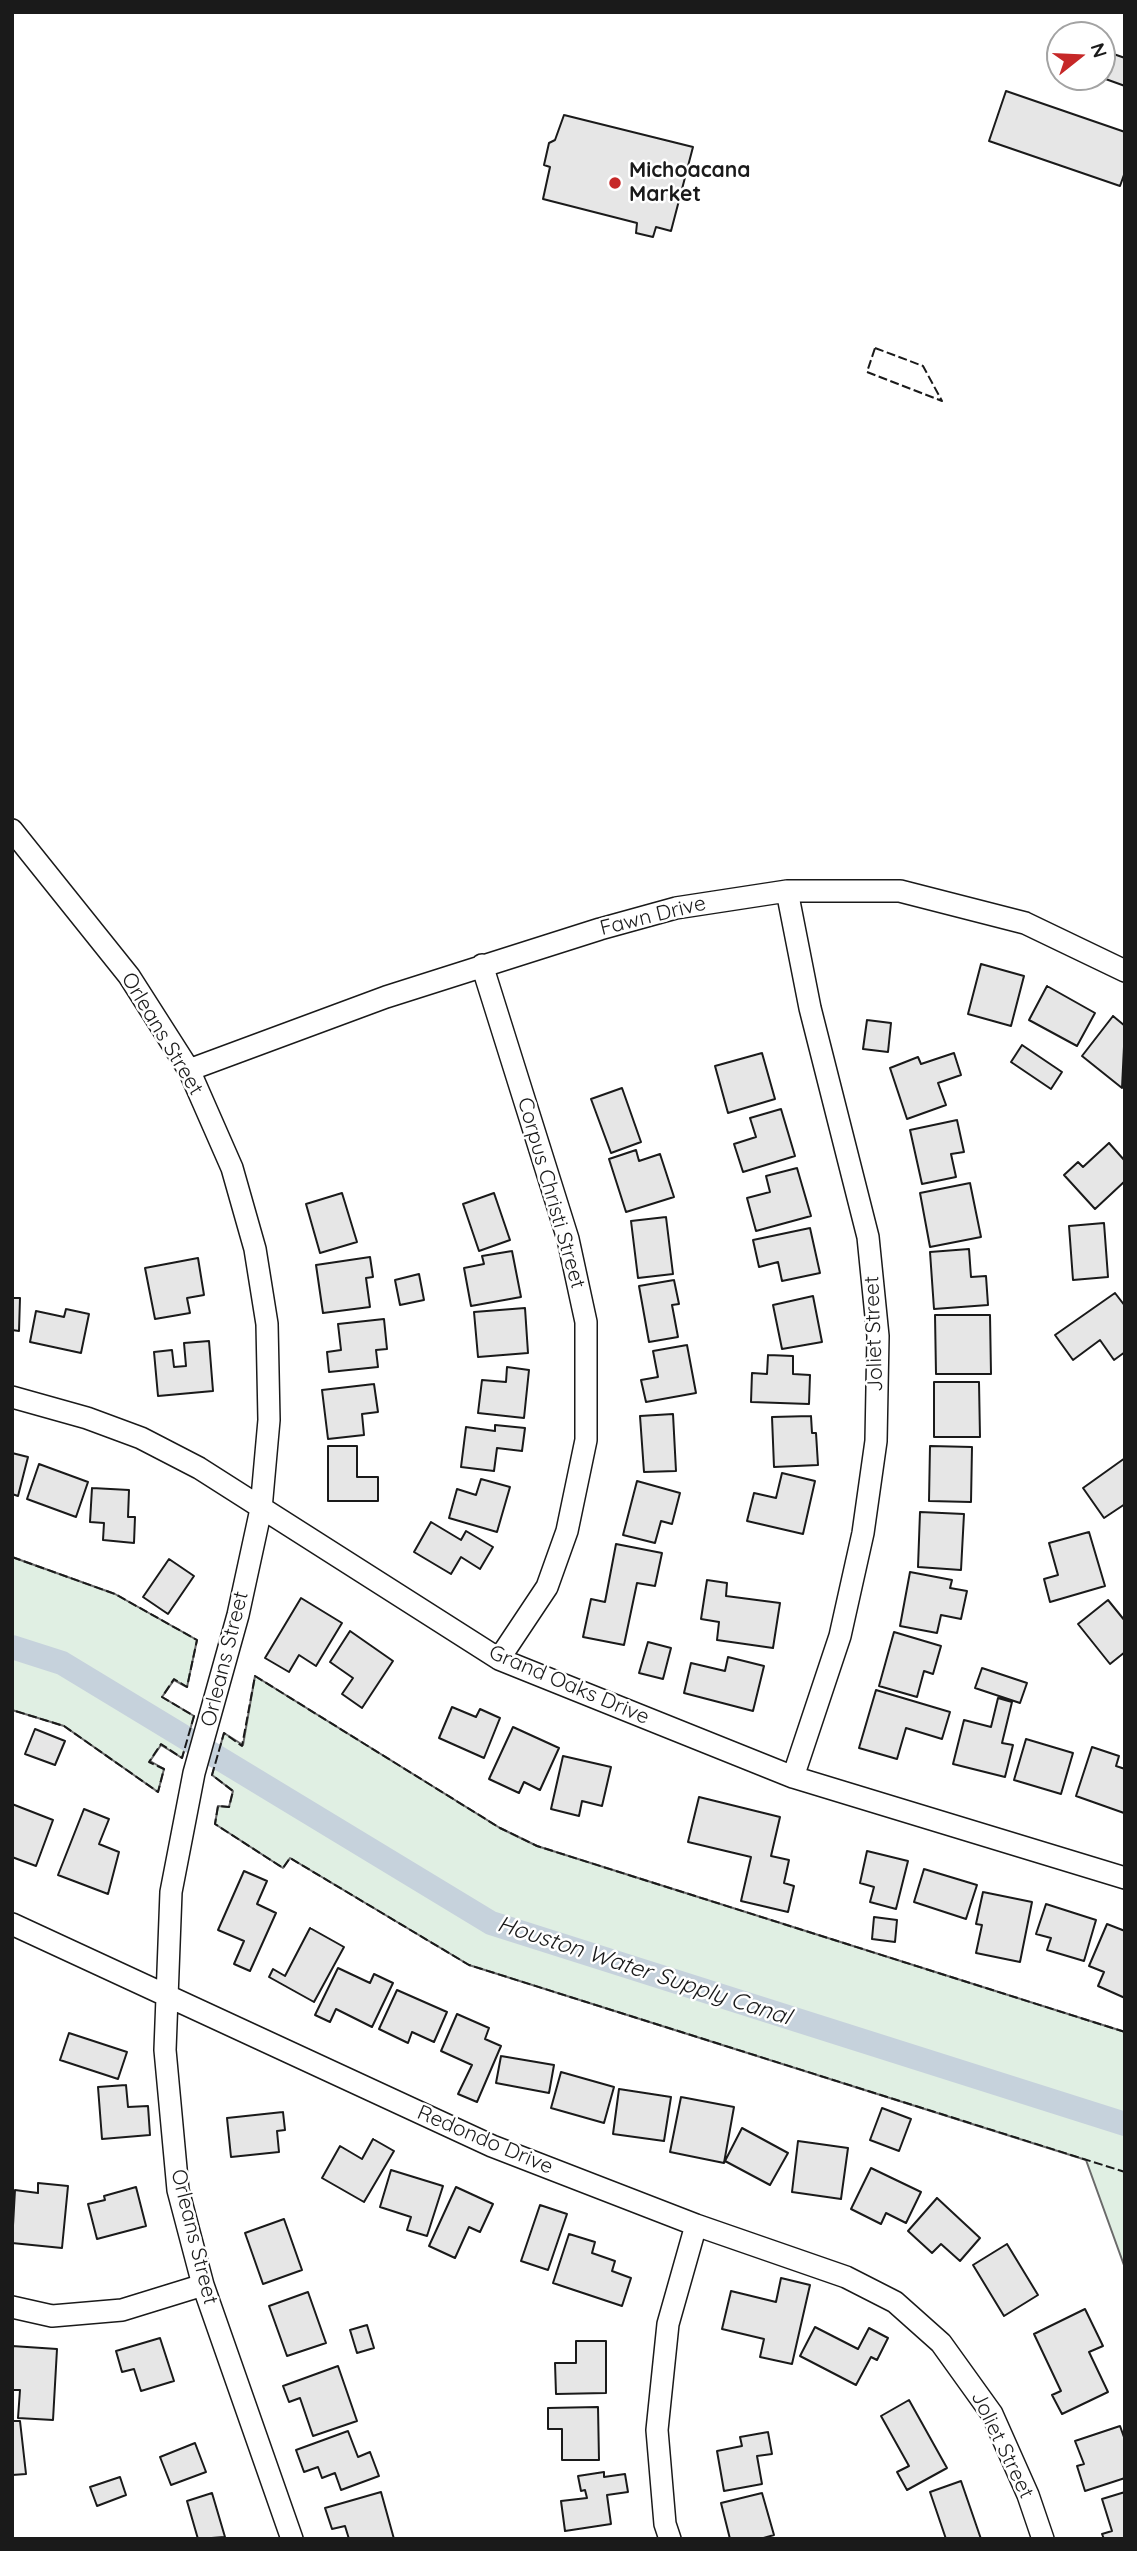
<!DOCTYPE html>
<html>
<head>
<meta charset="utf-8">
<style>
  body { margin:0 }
  #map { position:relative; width:1137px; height:2551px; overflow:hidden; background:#fff; font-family:Quicksand,sans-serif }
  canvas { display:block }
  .frame { position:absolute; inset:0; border:14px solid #1a1a1a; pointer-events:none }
  .north { position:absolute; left:1046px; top:21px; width:70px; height:70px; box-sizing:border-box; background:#fff; border:2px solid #a3a3a3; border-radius:50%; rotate:72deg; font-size:19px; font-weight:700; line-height:28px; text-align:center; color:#1a1a1a }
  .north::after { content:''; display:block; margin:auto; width:24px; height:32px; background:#c62828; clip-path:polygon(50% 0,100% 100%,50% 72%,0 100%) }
</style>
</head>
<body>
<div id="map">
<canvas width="1137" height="2551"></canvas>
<div class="frame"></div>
<div class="north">N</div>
</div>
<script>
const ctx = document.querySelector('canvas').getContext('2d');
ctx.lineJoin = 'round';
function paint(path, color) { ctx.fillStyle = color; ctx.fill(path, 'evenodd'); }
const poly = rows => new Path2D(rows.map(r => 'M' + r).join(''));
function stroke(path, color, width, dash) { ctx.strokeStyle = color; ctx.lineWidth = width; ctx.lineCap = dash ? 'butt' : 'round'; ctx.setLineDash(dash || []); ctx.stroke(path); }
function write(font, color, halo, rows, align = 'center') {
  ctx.font = font + ' Quicksand,sans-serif'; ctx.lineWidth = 5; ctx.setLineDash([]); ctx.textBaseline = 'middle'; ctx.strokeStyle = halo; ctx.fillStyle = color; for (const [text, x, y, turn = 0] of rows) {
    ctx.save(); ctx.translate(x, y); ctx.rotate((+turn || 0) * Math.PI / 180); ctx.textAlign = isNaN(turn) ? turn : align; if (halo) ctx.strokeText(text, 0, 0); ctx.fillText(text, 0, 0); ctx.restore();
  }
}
const green = poly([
  [12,1557,115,1594,197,1640,187,1687,174,1680,162,1697,194,1716,182,1758,161,1745,150,1761,164,1769,158,1792,64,1726,12,1710,12,1557],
  [255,1676,500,1828,537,1846,1125,2032,1125,2268,1086,2160,469,1965,290,1858,283,1868,215,1824,218,1806,229,1807,233,1791,212,1775,224,1733,243,1745,255,1676]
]);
const canal = poly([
  [12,1647,62,1663,491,1923,1125,2124]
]);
const building = poly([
  [1102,50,1125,58,1125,86,1100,77,1102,50],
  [1006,91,1125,132,1125,172,1120,186,989,141,1006,91],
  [564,115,693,147,671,231,656,227,653,237,636,233,637,223,543,199,550,167,544,165,549,143,555,140,564,115],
  [981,964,1024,976,1011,1026,968,1014,981,964],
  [1047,986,1095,1013,1077,1046,1029,1020,1047,986],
  [1113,1016,1125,1026,1122,1088,1082,1056,1113,1016],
  [867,1020,891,1023,888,1052,863,1049,867,1020],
  [1022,1045,1062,1072,1051,1089,1011,1062,1022,1045],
  [762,1053,775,1099,728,1113,715,1066,762,1053],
  [954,1053,961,1075,938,1083,946,1105,907,1119,890,1068,918,1057,921,1064,954,1053],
  [622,1088,641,1142,611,1153,591,1099,622,1088],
  [781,1109,795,1156,743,1172,734,1144,756,1137,750,1118,781,1109],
  [957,1120,964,1152,951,1154,956,1177,922,1184,910,1130,957,1120],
  [1109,1143,1125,1161,1125,1181,1095,1209,1064,1175,1078,1162,1083,1167,1109,1143],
  [636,1150,639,1161,660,1154,674,1197,626,1212,609,1159,636,1150],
  [797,1168,811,1216,756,1231,747,1198,770,1192,766,1176,797,1168],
  [970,1183,981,1237,930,1247,920,1193,970,1183],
  [342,1193,357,1242,320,1253,306,1204,342,1193],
  [494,1193,510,1240,479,1251,463,1204,494,1193],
  [666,1217,673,1274,638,1278,631,1221,666,1217],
  [1104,1223,1108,1277,1073,1280,1069,1226,1104,1223],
  [810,1228,820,1273,782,1281,778,1262,759,1267,753,1240,810,1228],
  [969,1249,971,1277,986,1276,988,1305,934,1309,930,1252,969,1249],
  [512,1251,521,1297,471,1306,464,1268,484,1264,482,1256,512,1251],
  [370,1257,373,1277,366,1278,370,1307,323,1313,316,1265,370,1257],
  [198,1258,204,1295,187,1298,190,1313,155,1319,145,1268,198,1258],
  [419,1274,424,1300,400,1305,395,1280,419,1274],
  [674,1280,679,1304,672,1305,678,1337,649,1342,639,1286,674,1280],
  [1115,1293,1125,1306,1125,1352,1114,1360,1100,1340,1073,1360,1055,1335,1115,1293],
  [813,1296,822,1342,782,1349,773,1305,813,1296],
  [12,1298,20,1298,19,1331,12,1330,12,1298],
  [525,1308,528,1353,478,1357,474,1312,525,1308],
  [66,1309,89,1314,81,1353,30,1342,36,1311,64,1317,66,1309],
  [935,1315,990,1315,991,1374,936,1374,935,1315],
  [384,1319,387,1349,376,1350,378,1367,329,1372,327,1352,341,1350,338,1324,384,1319],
  [209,1341,213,1391,158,1396,154,1352,172,1350,174,1367,186,1366,184,1343,209,1341],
  [687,1345,696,1393,646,1402,641,1380,658,1377,653,1351,687,1345],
  [768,1355,793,1356,793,1374,810,1375,809,1404,751,1402,752,1373,767,1374,768,1355],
  [507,1367,529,1370,524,1418,478,1413,482,1380,506,1382,507,1367],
  [934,1382,979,1382,980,1437,934,1437,934,1382],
  [374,1384,378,1412,362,1414,364,1435,328,1439,322,1390,374,1384],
  [673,1414,676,1471,644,1472,640,1416,673,1414],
  [811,1416,812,1433,816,1433,818,1465,774,1467,772,1417,811,1416],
  [495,1425,525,1428,522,1451,497,1448,494,1471,461,1467,466,1427,495,1431,495,1425],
  [328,1446,357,1446,357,1477,378,1477,378,1501,328,1501,328,1446],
  [930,1446,972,1447,971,1502,929,1501,930,1446],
  [12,1453,28,1457,18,1496,12,1494,12,1453],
  [1125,1458,1125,1504,1104,1518,1083,1488,1125,1458],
  [39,1464,88,1482,76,1517,27,1499,39,1464],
  [782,1473,815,1481,803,1534,747,1521,754,1493,776,1498,782,1473],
  [481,1479,510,1487,497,1532,449,1518,457,1489,476,1495,481,1479],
  [637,1481,680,1493,672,1524,661,1521,655,1543,623,1535,637,1481],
  [92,1488,129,1490,128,1517,135,1517,134,1543,103,1540,104,1523,90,1522,92,1488],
  [920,1512,964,1514,961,1570,918,1567,920,1512],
  [431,1522,461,1540,466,1531,493,1547,480,1569,461,1557,451,1574,414,1552,431,1522],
  [1089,1532,1105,1586,1050,1602,1044,1579,1058,1575,1049,1543,1089,1532],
  [616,1544,662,1553,655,1586,637,1583,624,1645,583,1637,591,1599,605,1602,616,1544],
  [169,1559,194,1576,168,1614,143,1597,169,1559],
  [910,1572,952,1580,950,1588,967,1591,961,1619,941,1615,937,1633,900,1626,910,1572],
  [707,1580,727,1583,726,1596,780,1603,773,1648,717,1640,719,1622,701,1619,707,1580],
  [301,1598,342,1623,316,1666,299,1655,289,1672,265,1658,301,1598],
  [1108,1600,1125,1621,1125,1652,1110,1664,1078,1624,1108,1600],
  [350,1631,393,1661,362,1708,342,1694,353,1678,330,1662,350,1631],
  [894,1632,941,1646,933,1674,924,1671,917,1697,879,1686,894,1632],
  [648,1642,671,1648,663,1679,639,1673,648,1642],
  [728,1657,764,1666,753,1711,684,1693,691,1663,725,1671,728,1657],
  [982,1668,1027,1683,1020,1703,975,1688,982,1668],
  [876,1690,950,1712,942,1739,906,1728,897,1759,859,1748,876,1690],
  [998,1698,1012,1702,1002,1743,1013,1745,1005,1777,953,1764,964,1720,991,1727,998,1698],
  [452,1707,476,1717,480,1709,500,1718,484,1758,439,1738,452,1707],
  [513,1727,559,1748,540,1790,524,1782,519,1793,489,1779,513,1727],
  [35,1729,65,1741,55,1765,25,1754,35,1729],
  [1026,1739,1073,1753,1061,1794,1014,1780,1026,1739],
  [1092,1747,1119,1756,1116,1766,1125,1769,1124,1813,1076,1796,1092,1747],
  [563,1756,611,1767,602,1806,582,1801,579,1816,551,1809,563,1756],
  [699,1797,780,1817,771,1856,789,1860,784,1883,794,1886,788,1912,741,1901,751,1857,688,1842,699,1797],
  [12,1804,53,1820,36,1866,12,1857,12,1804],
  [84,1809,109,1819,99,1844,119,1852,108,1894,58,1875,84,1809],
  [867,1851,908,1861,896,1909,870,1902,874,1887,860,1883,867,1851],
  [924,1869,977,1885,966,1919,914,1902,924,1869],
  [244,1871,267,1881,257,1904,276,1913,250,1971,234,1964,244,1941,218,1930,244,1871],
  [983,1892,1032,1902,1020,1962,976,1953,982,1925,976,1924,983,1892],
  [1046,1904,1096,1920,1084,1961,1047,1950,1051,1938,1036,1934,1046,1904],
  [874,1917,897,1920,895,1942,872,1939,874,1917],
  [1107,1924,1125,1931,1125,1998,1098,1986,1104,1972,1089,1966,1107,1924],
  [310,1928,344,1947,314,2002,269,1977,273,1969,285,1976,310,1928],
  [338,1968,370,1983,374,1974,393,1983,372,2027,336,2009,330,2022,315,2015,338,1968],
  [397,1990,447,2012,434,2042,412,2032,408,2043,379,2029,397,1990],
  [457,2014,489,2028,485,2039,501,2046,477,2102,458,2094,472,2065,441,2051,457,2014],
  [69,2033,127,2052,118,2079,60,2060,69,2033],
  [501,2056,554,2065,549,2093,496,2083,501,2056],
  [561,2072,614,2087,604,2123,551,2108,561,2072],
  [126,2085,128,2107,148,2106,150,2135,102,2139,98,2087,126,2085],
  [619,2089,671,2097,664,2141,613,2134,619,2089],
  [681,2097,734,2107,724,2163,670,2152,681,2097],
  [882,2108,911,2119,899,2151,870,2140,882,2108],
  [283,2112,285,2130,277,2131,279,2152,231,2157,227,2118,283,2112],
  [742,2128,788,2153,770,2185,725,2161,742,2128],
  [373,2139,394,2151,364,2202,322,2178,340,2146,362,2159,373,2139],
  [798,2141,848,2148,841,2199,792,2192,798,2141],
  [871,2168,921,2192,906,2223,886,2213,881,2224,851,2209,871,2168],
  [391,2170,443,2186,427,2236,407,2230,411,2217,380,2207,391,2170],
  [38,2183,68,2186,62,2248,12,2243,15,2190,38,2193,38,2183],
  [136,2187,146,2226,97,2239,88,2204,105,2200,104,2196,136,2187],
  [456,2187,493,2204,480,2232,469,2227,455,2258,429,2246,456,2187],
  [937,2198,980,2238,960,2261,941,2244,932,2253,908,2231,937,2198],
  [540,2205,567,2214,548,2270,521,2261,540,2205],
  [284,2219,302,2270,263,2284,245,2233,284,2219],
  [569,2234,595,2242,592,2253,615,2261,612,2271,631,2278,622,2306,553,2283,569,2234],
  [1007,2244,1038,2295,1004,2316,973,2265,1007,2244],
  [781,2278,810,2285,792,2364,760,2357,764,2339,722,2329,731,2291,776,2302,781,2278],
  [308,2292,326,2343,287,2356,269,2306,308,2292],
  [1085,2309,1103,2346,1089,2352,1108,2392,1062,2414,1052,2395,1061,2391,1034,2334,1085,2309],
  [367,2325,374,2348,357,2353,350,2330,367,2325],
  [815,2327,858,2349,869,2328,888,2338,877,2360,871,2357,856,2385,800,2356,815,2327],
  [160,2338,174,2381,141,2391,134,2369,122,2372,116,2351,160,2338],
  [576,2341,606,2341,606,2393,556,2394,555,2363,576,2363,576,2341],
  [12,2346,57,2349,53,2420,18,2418,20,2390,12,2390,12,2346],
  [338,2366,357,2421,313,2436,300,2398,289,2402,283,2386,338,2366],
  [909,2400,947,2468,907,2490,897,2472,909,2466,881,2416,909,2400],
  [598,2407,599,2460,562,2460,562,2429,548,2429,548,2408,598,2407],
  [12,2421,20,2421,26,2474,12,2475,12,2421],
  [1120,2426,1125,2440,1125,2478,1085,2491,1077,2466,1084,2464,1075,2441,1120,2426],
  [348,2431,358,2457,370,2452,379,2476,341,2490,335,2473,322,2478,318,2467,304,2472,296,2450,348,2431],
  [768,2432,772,2454,757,2456,762,2484,724,2491,717,2451,742,2446,740,2437,768,2432],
  [195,2443,206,2472,171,2485,160,2457,195,2443],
  [604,2472,604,2477,625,2474,628,2492,607,2495,611,2524,565,2531,561,2501,587,2498,585,2490,581,2491,578,2476,604,2472],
  [120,2477,126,2495,97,2506,90,2487,120,2477],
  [961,2481,981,2539,946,2539,930,2492,961,2481],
  [381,2492,394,2539,349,2539,345,2526,332,2529,325,2508,381,2492],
  [1125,2492,1125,2539,1104,2539,1102,2534,1112,2531,1102,2499,1125,2492],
  [212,2493,225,2537,198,2539,187,2501,212,2493],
  [762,2493,774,2535,760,2539,730,2539,721,2503,762,2493]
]);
const street = poly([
  [12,830,129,976,189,1070,232,1168,255,1249,267,1324,269,1420,261,1509,238,1615,194,1773,171,1892,165,2050,178,2190,203,2285,292,2539],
  [787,891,810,1008,868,1237,878,1336,876,1441,863,1533,840,1636,793,1777],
  [482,965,568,1239,586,1322,586,1440,567,1531,547,1587,499,1659],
  [189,1070,386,997,600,929,676,908,787,891,900,891,1025,923,1125,971],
  [12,1397,87,1418,141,1438,199,1468,499,1659,793,1777,1125,1878],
  [12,1924,492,2146,696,2225,846,2277,895,2302,941,2343,992,2414,1028,2495,1043,2539],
  [12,2307,52,2316,122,2310,203,2285],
  [670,2539,665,2524,657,2430,668,2324,696,2225]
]);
const fence = poly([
  [875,348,923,366,942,401,867,372,875,348],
  [12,1557,115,1594,197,1640,187,1687,174,1679,162,1697,194,1716,182,1758,161,1744,149,1762,164,1769,158,1792,64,1726,12,1710],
  [1125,2032,537,1846,500,1828,255,1676,242,1746,224,1733,212,1775,233,1791,229,1807,218,1806,215,1824,283,1868,290,1858,469,1965,1125,2172]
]);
const markers = [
  [615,183,7,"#c62828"]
];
const poiNames = [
  ["Michoacana",629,171],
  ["Market",629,195]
];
const streetNames = [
  ["Fawn Drive",653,916,-14],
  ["Orleans Street",162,1034,59],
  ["Corpus Christi Street",551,1193,74],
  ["Joliet Street",874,1334,-92],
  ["Orleans Street",225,1659,-76],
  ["Grand Oaks Drive",569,1685,23],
  ["Redondo Drive",485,2140,23],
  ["Orleans Street",194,2237,76],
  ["Joliet Street",1002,2445,64]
];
const waterNames = [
  ["Houston Water Supply Canal",644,1971,18]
];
paint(green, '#e0efe3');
stroke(green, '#6a6a6a', 2);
stroke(canal, '#c6d2dc', 24);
paint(building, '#e6e6e6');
stroke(building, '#1a1a1a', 2);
stroke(street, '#1a1a1a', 24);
stroke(street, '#fff', 21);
stroke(fence, '#1a1a1a', 2, [9, 3.5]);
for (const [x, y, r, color] of markers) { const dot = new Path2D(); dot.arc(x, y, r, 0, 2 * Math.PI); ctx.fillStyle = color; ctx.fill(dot); stroke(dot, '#fff', 2.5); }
write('bold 21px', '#1a1a1a', '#fff', poiNames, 'left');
write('21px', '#1a1a1a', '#fff', streetNames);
write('italic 23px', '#1a1a1a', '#fff', waterNames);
</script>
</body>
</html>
